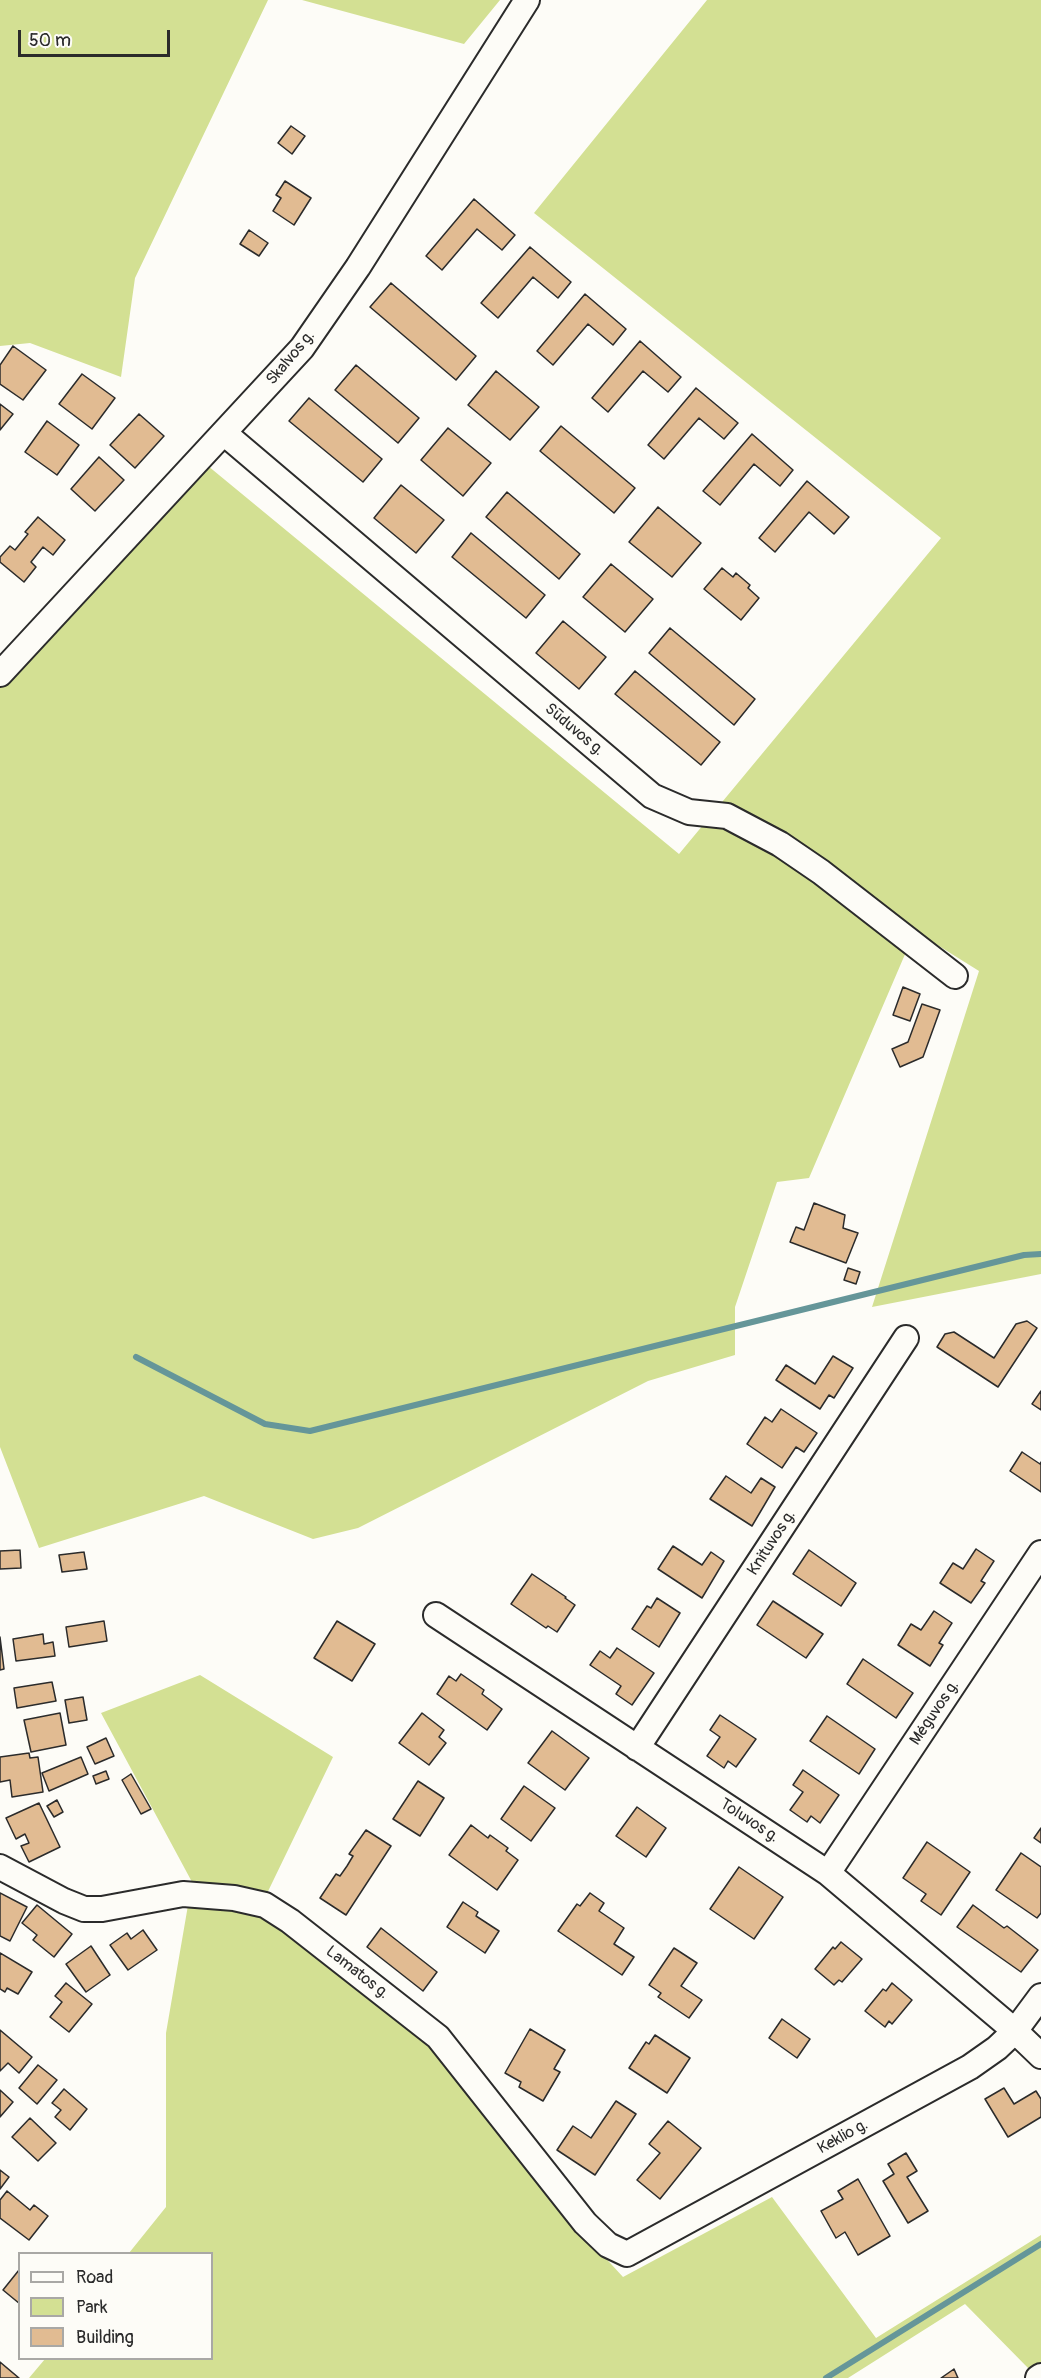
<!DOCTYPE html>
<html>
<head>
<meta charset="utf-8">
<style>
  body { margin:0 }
  #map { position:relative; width:1041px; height:2378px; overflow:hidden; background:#fdfcf7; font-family:Pangolin,sans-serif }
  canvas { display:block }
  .legend { position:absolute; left:18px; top:2252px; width:195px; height:108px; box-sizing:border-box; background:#fdfcf7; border:2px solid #a9a8a5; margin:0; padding:8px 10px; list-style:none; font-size:18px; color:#2b2b2b }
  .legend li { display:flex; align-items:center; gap:12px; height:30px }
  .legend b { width:30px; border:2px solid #a9a8a5 }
  .scale { position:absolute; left:18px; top:30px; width:152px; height:27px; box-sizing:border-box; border:3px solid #2b2b2b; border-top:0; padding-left:8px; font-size:18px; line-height:21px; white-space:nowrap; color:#2b2b2b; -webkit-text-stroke:4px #fdfcf7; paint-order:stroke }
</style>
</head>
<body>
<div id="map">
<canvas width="1041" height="2378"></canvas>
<ul class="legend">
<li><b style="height:8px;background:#fdfcf7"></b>Road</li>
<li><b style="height:16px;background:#d3e093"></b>Park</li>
<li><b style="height:16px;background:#e1bb92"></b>Building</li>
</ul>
<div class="scale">50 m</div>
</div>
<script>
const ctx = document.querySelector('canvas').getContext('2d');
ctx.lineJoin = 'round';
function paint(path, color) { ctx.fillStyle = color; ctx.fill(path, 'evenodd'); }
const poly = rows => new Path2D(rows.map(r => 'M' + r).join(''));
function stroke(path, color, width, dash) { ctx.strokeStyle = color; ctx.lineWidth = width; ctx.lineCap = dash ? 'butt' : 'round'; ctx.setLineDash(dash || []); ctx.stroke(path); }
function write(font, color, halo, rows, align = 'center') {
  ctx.font = font + ' Pangolin,sans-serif'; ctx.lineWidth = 4.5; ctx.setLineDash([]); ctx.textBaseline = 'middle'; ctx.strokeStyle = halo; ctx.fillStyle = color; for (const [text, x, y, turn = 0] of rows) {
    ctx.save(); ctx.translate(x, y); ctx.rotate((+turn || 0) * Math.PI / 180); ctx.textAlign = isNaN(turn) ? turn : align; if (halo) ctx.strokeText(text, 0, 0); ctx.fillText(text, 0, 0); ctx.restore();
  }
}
const green = poly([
  [0,0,268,0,135,278,121,377,30,343,0,346],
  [302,0,500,0,464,44],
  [707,0,1041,0,1041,1274,872,1307,979,971,915,931,809,1178,777,1182,735,1307,735,1355,648,1381,358,1528,313,1539,204,1496,39,1548,0,1447,0,688,12,678,202,461,679,854,941,538,534,213],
  [200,1675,333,1757,258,1912,430,2041,577,2227,623,2277,772,2197,876,2338,1041,2235,1041,2363,1030,2370,965,2304,848,2378,29,2378,45,2359,212,2358,212,2254,129,2253,166,2207,166,2033,192,1882,101,1713]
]);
const stream = poly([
  [136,1357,265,1424,310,1431,1024,1255,1041,1254],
  [826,2378,1041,2244]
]);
const building = poly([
  [291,126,305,136,292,154,278,143,291,126],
  [285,181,311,198,294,225,273,211,281,198,276,195,285,181],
  [474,199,515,235,502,250,477,229,442,270,426,256,474,199],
  [249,230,268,243,259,256,240,244,249,230],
  [530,247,571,282,558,298,533,277,498,318,481,303,530,247],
  [391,283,476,356,456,380,370,307,391,283],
  [585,294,626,329,613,345,588,324,553,365,537,351,585,294],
  [640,341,681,377,668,392,643,371,608,412,592,398,640,341],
  [13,346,46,370,23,400,0,384,0,365,13,346],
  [356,365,419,418,398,443,335,390,356,365],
  [496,371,539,407,510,440,468,405,496,371],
  [82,374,115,398,92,429,59,404,82,374],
  [696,388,738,423,724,439,699,418,664,459,648,445,696,388],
  [309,398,382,459,363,482,289,421,309,398],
  [0,404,13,414,0,430,0,404],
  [139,414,164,436,135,468,110,445,139,414],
  [47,421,79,445,57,475,25,452,47,421],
  [561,426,635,488,614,513,540,451,561,426],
  [448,428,491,463,463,496,421,460,448,428],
  [752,434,793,470,780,486,754,464,720,505,703,491,752,434],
  [99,457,124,480,95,511,71,489,99,457],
  [807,481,849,517,834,534,809,512,775,552,759,538,807,481],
  [401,485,444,520,416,553,374,518,401,485],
  [507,492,580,554,559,579,486,517,507,492],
  [658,507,701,543,672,577,629,542,658,507],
  [38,517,65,540,53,555,43,547,31,562,36,567,24,582,0,562,0,557,10,546,15,550,28,534,25,532,38,517],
  [471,533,545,595,526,618,452,557,471,533],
  [611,564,653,599,625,632,583,597,611,564],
  [722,568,733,577,736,573,750,585,748,588,759,598,741,620,704,589,722,568],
  [563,621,606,657,579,689,536,653,563,621],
  [670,628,755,699,734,725,649,653,670,628],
  [635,671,720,742,701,765,615,694,635,671],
  [903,987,920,994,910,1021,893,1015,903,987],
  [922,1004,940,1010,923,1057,900,1067,892,1049,908,1042,922,1004],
  [814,1203,845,1215,843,1228,858,1233,846,1263,790,1242,796,1227,804,1230,814,1203],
  [848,1268,860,1272,856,1284,844,1280,848,1268],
  [1027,1321,1037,1328,998,1387,937,1347,945,1334,954,1332,994,1358,1016,1324,1027,1321],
  [833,1356,853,1368,834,1398,829,1395,820,1409,776,1380,786,1365,815,1384,833,1356],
  [1041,1391,1041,1410,1032,1404,1041,1391],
  [781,1409,817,1433,804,1452,796,1447,782,1468,747,1444,765,1417,772,1422,781,1409],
  [1022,1452,1040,1464,1041,1462,1041,1492,1010,1471,1022,1452],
  [726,1476,751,1493,761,1478,775,1487,752,1526,710,1499,726,1476],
  [673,1546,702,1565,711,1552,724,1561,702,1598,658,1569,673,1546],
  [976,1549,994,1561,981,1581,985,1583,971,1603,940,1583,953,1563,963,1569,976,1549],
  [20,1550,21,1568,0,1569,0,1551,20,1550],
  [809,1550,856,1583,841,1606,793,1574,809,1550],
  [84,1552,87,1569,62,1572,59,1555,84,1552],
  [532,1574,566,1597,565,1598,575,1605,557,1632,548,1626,546,1628,511,1604,532,1574],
  [657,1598,680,1613,659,1647,632,1629,647,1606,651,1608,657,1598],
  [773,1601,823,1634,806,1658,757,1625,773,1601],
  [934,1611,952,1623,939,1643,943,1645,930,1666,898,1645,911,1624,921,1630,934,1611],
  [104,1621,107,1641,69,1647,66,1627,104,1621],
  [337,1621,375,1644,352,1681,314,1658,337,1621],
  [43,1634,44,1644,53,1642,55,1656,16,1661,13,1639,43,1634],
  [0,1637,4,1669,0,1670,0,1637],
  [617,1648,654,1673,632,1705,616,1694,621,1686,590,1665,600,1651,610,1658,617,1648],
  [863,1659,913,1693,896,1718,847,1684,863,1659],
  [461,1674,484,1690,482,1694,502,1709,487,1730,437,1694,449,1676,456,1681,461,1674],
  [52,1682,56,1701,17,1708,14,1688,52,1682],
  [83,1697,87,1720,69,1723,65,1700,83,1697],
  [60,1713,66,1745,31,1752,24,1720,60,1713],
  [422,1713,444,1730,439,1737,446,1743,429,1765,399,1743,422,1713],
  [720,1715,756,1739,736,1767,728,1761,724,1768,707,1756,720,1737,710,1730,720,1715],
  [827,1716,875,1749,859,1774,810,1741,827,1716],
  [552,1731,589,1758,565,1790,528,1763,552,1731],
  [106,1738,114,1756,95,1764,87,1747,106,1738],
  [29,1753,30,1758,38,1757,43,1792,12,1797,10,1780,0,1782,0,1757,29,1753],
  [81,1757,88,1774,49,1791,42,1773,81,1757],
  [803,1770,839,1795,820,1823,811,1816,807,1822,790,1810,803,1792,793,1785,803,1770],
  [106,1771,109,1779,96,1784,93,1776,106,1771],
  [131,1774,151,1809,141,1814,122,1780,131,1774],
  [418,1781,444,1798,420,1836,393,1819,418,1781],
  [524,1786,555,1808,531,1841,501,1819,524,1786],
  [57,1800,63,1812,54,1817,47,1806,57,1800],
  [39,1803,60,1847,29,1862,21,1846,29,1843,25,1834,16,1839,6,1818,39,1803],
  [637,1807,666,1828,646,1857,616,1836,637,1807],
  [471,1825,488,1838,490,1835,508,1848,506,1851,518,1860,497,1890,449,1855,471,1825],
  [1041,1828,1041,1843,1034,1838,1041,1828],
  [366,1830,391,1846,346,1915,320,1898,336,1874,340,1876,347,1866,353,1856,349,1854,366,1830],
  [927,1842,970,1872,941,1915,921,1901,926,1894,903,1878,927,1842],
  [1021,1853,1041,1867,1041,1913,1037,1918,996,1890,1021,1853],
  [739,1867,783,1897,754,1939,710,1909,739,1867],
  [0,1893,27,1907,10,1941,0,1936,0,1893],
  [590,1893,604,1903,599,1911,624,1928,614,1944,634,1957,622,1975,558,1931,577,1904,580,1906,590,1893],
  [463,1902,478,1912,476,1916,499,1931,485,1953,447,1927,463,1902],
  [37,1905,72,1934,54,1957,33,1940,37,1935,22,1923,37,1905],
  [973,1905,1004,1928,1007,1926,1038,1950,1021,1972,957,1927,973,1905],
  [381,1928,437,1972,423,1991,367,1947,381,1928],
  [143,1930,157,1950,128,1970,110,1945,127,1933,131,1939,143,1930],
  [841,1942,862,1959,842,1982,839,1980,834,1985,815,1969,833,1947,835,1949,841,1942],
  [91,1946,110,1975,86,1992,66,1964,91,1946],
  [674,1948,697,1963,681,1986,702,2000,689,2018,658,1997,661,1993,649,1985,674,1948],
  [0,1953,32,1972,18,1994,7,1988,5,1992,0,1989,0,1953],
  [66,1983,92,2004,69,2032,50,2017,62,2002,55,1996,66,1983],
  [892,1983,912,2000,892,2024,889,2021,885,2027,865,2011,883,1989,886,1991,892,1983],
  [782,2019,810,2039,797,2058,769,2038,782,2019],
  [530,2029,565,2050,554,2069,560,2072,543,2101,519,2087,521,2082,505,2073,530,2029],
  [0,2030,32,2057,19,2073,8,2063,0,2071,0,2030],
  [655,2035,690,2058,667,2093,629,2068,646,2042,649,2044,655,2035],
  [38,2065,57,2080,37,2104,19,2088,38,2065],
  [1004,2088,1014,2104,1036,2091,1041,2099,1041,2117,1008,2137,985,2099,1004,2088],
  [64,2089,87,2109,70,2130,55,2117,61,2110,52,2103,64,2089],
  [0,2090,13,2102,0,2117,0,2090],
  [616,2101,636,2114,595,2175,557,2150,573,2126,591,2138,616,2101],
  [30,2118,56,2143,38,2161,12,2137,30,2118],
  [668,2121,701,2148,660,2199,637,2180,660,2153,649,2144,668,2121],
  [906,2153,917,2171,907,2177,928,2211,908,2223,883,2181,894,2174,888,2164,906,2153],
  [0,2170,9,2177,0,2189,0,2170],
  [858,2179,890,2236,858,2255,845,2232,836,2238,821,2211,843,2199,838,2191,858,2179],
  [7,2191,30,2210,34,2205,48,2216,29,2240,0,2218,0,2200,7,2191],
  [19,2270,20,2271,20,2304,3,2290,19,2270],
  [0,2362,19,2378,0,2378,0,2362],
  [954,2369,958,2378,941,2378,954,2369]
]);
const minor = poly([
  [224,433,652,796,689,812,727,816,780,844,821,872,955,976],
  [0,674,302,348,358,267,527,0],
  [436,1615,828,1873,1015,2031,1041,2056],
  [637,1748,906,1338],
  [0,1867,64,1901,84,1909,102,1909,183,1894,234,1898,265,1905,290,1921,438,2037,585,2223,608,2245,627,2254,970,2067,997,2048,1015,2031,1041,1996],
  [828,1873,1041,1553],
  [1038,2378,1041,2376]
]);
const streetNames = [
  ["Skalvos g.",291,358,-50],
  ["Sūduvos g.",574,730,40],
  ["Knituvos g.",772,1543,-57],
  ["Mėguvos g.",935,1713,-56],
  ["Toluvos g.",749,1821,33],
  ["Lamatos g.",357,1973,38],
  ["Keklio g.",843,2137,-29]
];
paint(green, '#d3e093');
stroke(stream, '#659699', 6);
paint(building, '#e1bb92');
stroke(building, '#2b2b2b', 1.5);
stroke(minor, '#2b2b2b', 28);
stroke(minor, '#fdfcf7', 24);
write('16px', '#2b2b2b', '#fdfcf7', streetNames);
</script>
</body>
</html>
